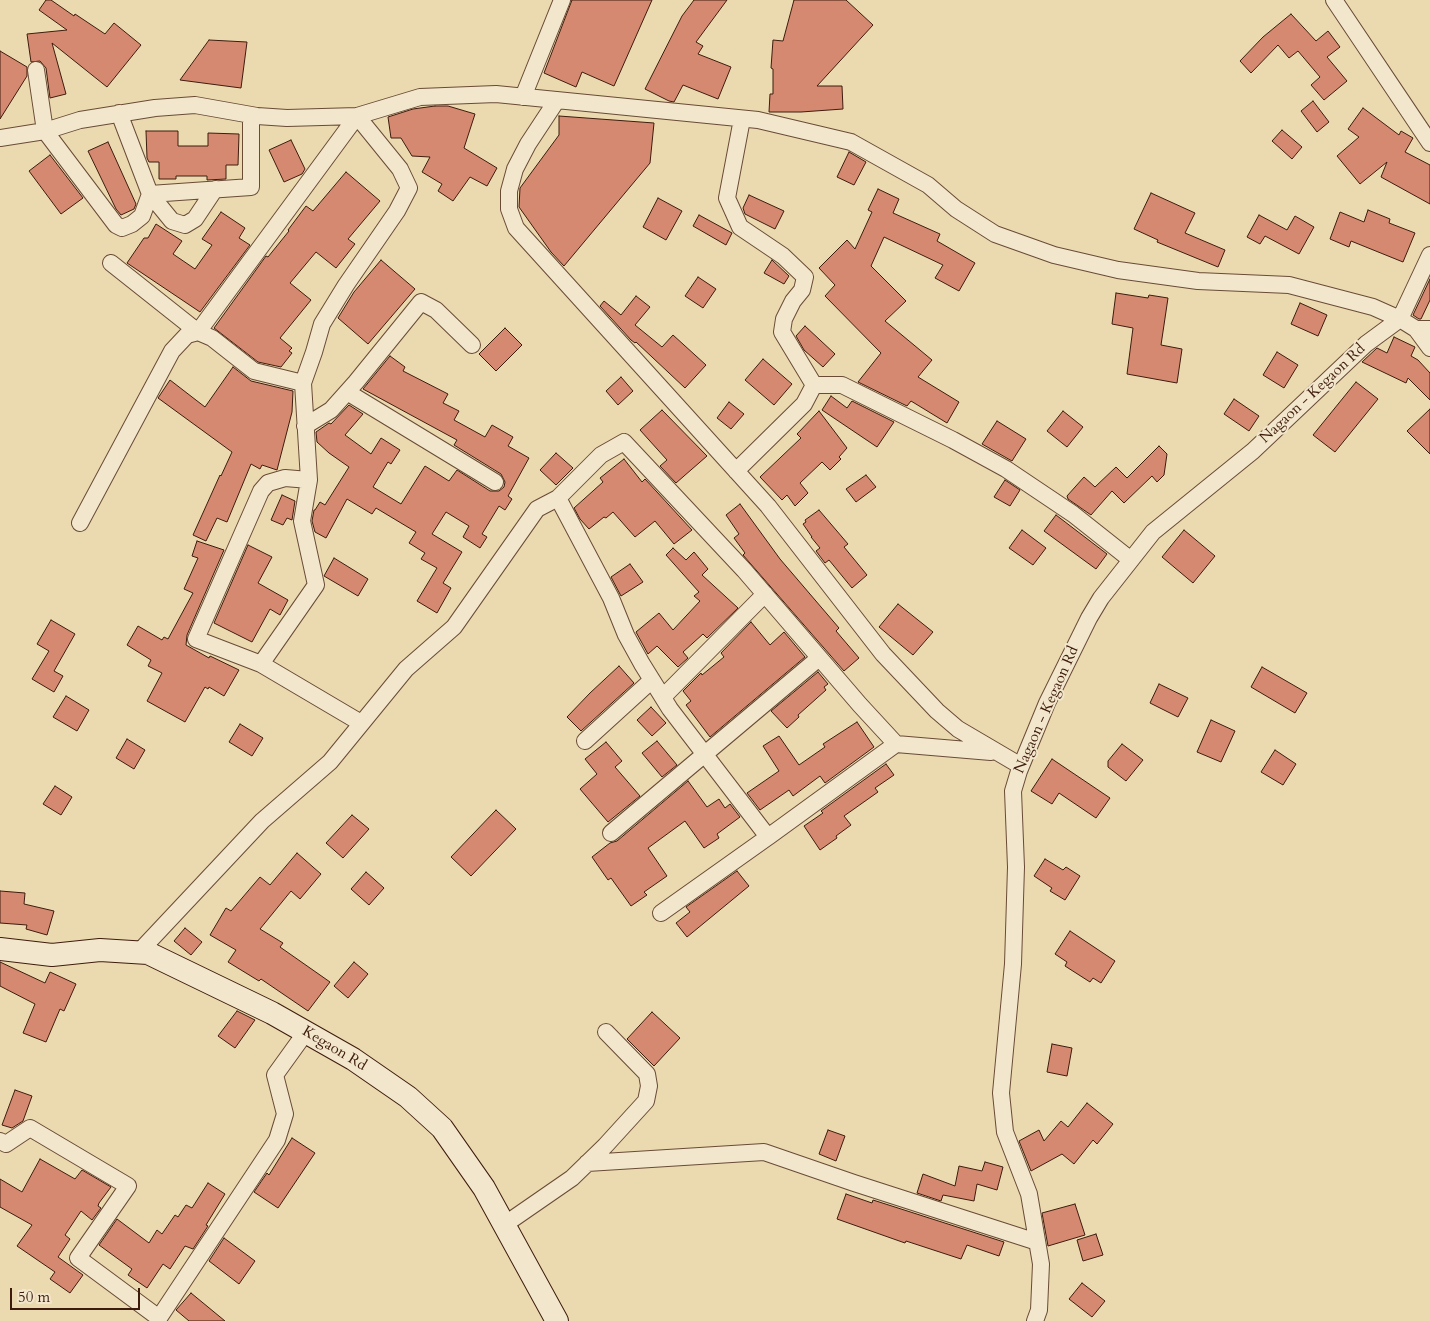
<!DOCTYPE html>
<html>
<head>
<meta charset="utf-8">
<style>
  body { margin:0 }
  #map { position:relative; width:1430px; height:1321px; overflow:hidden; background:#ebd9b0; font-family:Cardo,serif }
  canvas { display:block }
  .scale { position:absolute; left:10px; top:1288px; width:130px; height:22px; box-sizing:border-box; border:2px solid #3e1c0d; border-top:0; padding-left:6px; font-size:15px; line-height:18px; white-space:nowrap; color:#3e1c0d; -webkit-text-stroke:4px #f2e6cc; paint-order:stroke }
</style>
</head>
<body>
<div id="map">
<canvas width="1430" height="1321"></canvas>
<div class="scale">50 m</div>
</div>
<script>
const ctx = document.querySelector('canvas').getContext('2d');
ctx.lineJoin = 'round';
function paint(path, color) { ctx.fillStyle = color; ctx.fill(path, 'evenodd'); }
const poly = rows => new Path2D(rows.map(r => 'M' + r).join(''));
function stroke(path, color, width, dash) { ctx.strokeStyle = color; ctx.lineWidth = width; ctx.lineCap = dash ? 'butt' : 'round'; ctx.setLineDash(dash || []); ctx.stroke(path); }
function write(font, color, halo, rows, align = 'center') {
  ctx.font = font + ' Cardo,serif'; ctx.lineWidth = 4; ctx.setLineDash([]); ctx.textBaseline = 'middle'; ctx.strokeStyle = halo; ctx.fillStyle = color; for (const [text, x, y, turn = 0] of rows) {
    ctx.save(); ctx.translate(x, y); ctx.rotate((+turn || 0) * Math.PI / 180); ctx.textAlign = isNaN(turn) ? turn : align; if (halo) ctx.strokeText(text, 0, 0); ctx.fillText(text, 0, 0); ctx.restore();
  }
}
const building = poly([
  [46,0,51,0,74,16,75,14,105,34,114,23,141,45,107,87,52,43,66,94,50,98,46,68,40,61,31,62,27,34,67,30,39,10,46,0],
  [572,0,652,0,614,86,582,72,576,87,544,73,572,0],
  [694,0,727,0,696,42,703,46,698,54,731,67,718,99,683,85,674,102,669,101,645,89,682,16,694,0],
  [794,0,846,0,873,25,817,86,842,86,843,109,801,112,769,112,770,94,773,94,773,69,771,68,773,40,783,41,794,0],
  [1291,14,1316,41,1328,31,1340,47,1327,57,1347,81,1324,100,1311,85,1320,77,1298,51,1289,58,1278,45,1251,73,1240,61,1263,37,1291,14],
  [209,40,247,42,241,88,180,80,209,40],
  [0,51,27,67,27,76,0,119,0,51],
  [1313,101,1329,122,1317,132,1301,111,1313,101],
  [435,106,448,106,475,114,464,148,497,168,487,186,470,177,453,201,438,191,442,184,422,172,430,157,412,156,401,138,391,138,388,117,413,109,435,106],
  [1363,108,1399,135,1401,131,1413,138,1405,152,1430,165,1430,204,1381,177,1387,162,1360,184,1337,156,1359,137,1348,129,1363,108],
  [559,116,654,123,650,163,564,266,551,252,519,207,520,188,559,135,559,116],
  [1282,130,1302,147,1292,159,1272,141,1282,130],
  [146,131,178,131,178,146,208,146,208,133,239,134,238,165,226,165,226,179,207,180,207,176,176,176,176,179,159,179,159,162,149,162,147,158,146,131],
  [291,140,305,169,302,174,284,182,269,150,291,140],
  [108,142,136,204,134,209,121,215,116,209,88,151,108,142],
  [849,152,866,162,854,185,837,177,849,152],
  [50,155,83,198,61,214,29,171,50,155],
  [346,172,380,201,348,239,355,244,336,268,316,252,290,283,311,300,280,338,292,348,289,351,292,353,281,367,258,362,214,328,266,256,268,257,289,231,288,230,306,206,313,211,346,172],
  [878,189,899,199,893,213,940,234,937,241,975,263,959,291,935,278,943,265,884,237,871,266,906,301,885,321,932,360,918,377,959,402,947,423,911,401,907,406,858,382,881,353,825,296,835,285,819,268,847,240,855,249,872,212,868,210,878,189],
  [1151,193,1195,213,1185,233,1225,250,1218,267,1157,242,1158,240,1134,229,1151,193],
  [749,195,784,211,775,229,745,214,743,208,749,195],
  [658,198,682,211,666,240,643,227,658,198],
  [1368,210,1390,219,1389,223,1415,233,1403,262,1351,241,1349,247,1330,239,1340,212,1364,222,1368,210],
  [221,212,245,228,239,238,250,245,200,312,127,263,144,238,148,238,156,224,182,241,173,254,195,269,212,245,202,239,221,212],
  [699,215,732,233,726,245,693,226,699,215],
  [1259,215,1287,230,1295,216,1314,227,1299,254,1265,236,1260,244,1247,237,1259,215],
  [381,260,415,289,368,344,338,318,354,292,381,260],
  [772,260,789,276,784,284,764,273,772,260],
  [698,277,716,289,703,308,685,296,698,277],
  [1430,279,1430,300,1421,319,1419,319,1413,315,1430,279],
  [1116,293,1148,298,1149,295,1168,298,1161,345,1182,349,1177,383,1127,374,1133,328,1112,324,1116,293],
  [636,296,650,307,635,325,662,347,673,335,706,365,685,388,636,342,635,343,631,340,600,306,604,301,621,315,636,296],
  [1300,303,1327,315,1318,336,1291,324,1300,303],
  [805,326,835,354,823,367,804,350,796,336,805,326],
  [505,328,522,345,496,371,479,354,505,328],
  [1394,337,1415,347,1411,356,1418,360,1430,373,1430,400,1408,378,1406,383,1362,362,1377,348,1387,353,1394,337],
  [1277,352,1298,365,1284,388,1263,375,1277,352],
  [390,356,405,367,403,371,448,394,443,403,459,411,454,420,485,437,492,425,513,437,508,446,529,458,508,496,512,499,505,510,499,506,482,534,487,537,480,548,463,537,469,526,446,512,432,534,462,552,443,583,451,588,437,613,417,601,437,568,421,559,425,553,409,543,416,532,376,508,372,514,347,499,326,538,315,532,312,521,314,510,315,510,320,502,325,505,349,467,329,453,317,442,316,432,329,423,331,424,349,405,363,414,345,435,371,454,381,438,400,450,391,464,388,462,373,487,401,504,425,466,449,481,457,470,490,491,499,491,504,487,505,482,501,474,454,445,457,440,363,389,390,356],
  [763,359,792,384,774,405,745,380,763,359],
  [233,367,251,381,293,391,292,412,277,470,262,465,260,469,251,464,227,522,217,518,206,541,193,535,220,475,221,476,232,452,158,398,170,380,205,407,233,367],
  [621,377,633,391,618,405,606,391,621,377],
  [1356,382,1378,399,1335,452,1313,435,1356,382],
  [831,396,847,408,852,401,894,422,877,447,822,410,831,396],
  [1234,399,1259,416,1249,431,1224,414,1234,399],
  [729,402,744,414,731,429,717,418,729,402],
  [1430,409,1430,454,1407,431,1430,409],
  [662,410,707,456,676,483,660,466,667,460,640,430,662,410],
  [819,411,847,448,839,457,841,459,830,470,822,462,800,483,808,493,795,506,787,495,782,500,760,477,801,438,797,434,819,411],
  [1063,411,1083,427,1067,447,1047,431,1063,411],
  [997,421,1026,439,1012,461,982,444,997,421],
  [1159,446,1167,454,1164,475,1157,482,1152,476,1124,503,1112,491,1091,515,1068,499,1067,496,1084,477,1095,487,1116,467,1127,478,1159,446],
  [556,453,573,468,556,485,540,470,556,453],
  [624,459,642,482,645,479,692,530,674,544,655,521,635,537,613,512,606,518,604,517,589,529,580,519,574,508,603,482,600,478,624,459],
  [866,475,876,487,856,502,846,489,866,475],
  [1005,480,1020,490,1010,506,994,497,1005,480],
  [282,495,295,501,292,520,287,518,283,525,271,520,282,495],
  [740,504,780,559,839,628,836,631,859,658,844,671,743,555,745,553,734,538,739,534,726,515,740,504],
  [819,510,848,544,844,547,867,575,852,588,829,560,825,563,816,551,820,548,811,537,812,537,803,524,806,522,805,520,819,510],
  [1056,515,1107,554,1096,569,1044,531,1056,515],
  [1022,530,1046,548,1033,565,1009,548,1022,530],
  [1184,530,1215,556,1193,583,1162,557,1184,530],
  [197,541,224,550,187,635,186,645,209,658,210,656,239,670,224,696,209,687,208,689,205,687,185,722,147,701,162,673,148,666,151,660,127,645,138,626,162,640,164,637,168,639,193,593,184,589,198,558,192,556,197,541],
  [248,545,272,557,258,583,288,600,280,615,270,609,252,642,214,623,248,545],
  [673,548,686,560,694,552,708,569,702,575,738,608,707,638,703,634,683,652,688,658,678,667,657,646,648,654,636,632,659,613,673,630,700,601,694,596,699,592,666,555,673,548],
  [334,558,368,579,358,596,324,576,334,558],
  [630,564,643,582,621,596,611,577,630,564],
  [898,604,933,632,913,655,879,627,898,604],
  [51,620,75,634,54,671,63,676,54,692,32,679,49,651,37,644,51,620],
  [751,622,770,645,784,632,805,657,710,737,686,705,691,701,683,691,701,673,702,675,724,657,721,653,751,622],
  [619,666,634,683,581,731,567,717,590,693,619,666],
  [1262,667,1307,693,1295,713,1251,687,1262,667],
  [818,672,828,684,824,687,826,690,798,715,799,717,787,728,771,711,818,672],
  [1159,684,1188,698,1178,717,1150,703,1159,684],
  [66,696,89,710,77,731,53,717,66,696],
  [651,707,666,723,652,736,637,720,651,707],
  [1211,720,1235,731,1221,762,1197,752,1211,720],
  [857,722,874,747,825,783,820,776,793,796,789,790,760,810,747,793,779,771,763,746,779,736,799,765,825,747,823,744,857,722],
  [240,724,263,738,252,756,229,742,240,724],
  [127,739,145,750,134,769,116,758,127,739],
  [657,741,677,765,662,777,642,753,657,741],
  [606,742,622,761,615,767,640,796,608,822,580,789,597,774,585,759,606,742],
  [1122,744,1143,760,1126,781,1108,767,1108,761,1122,744],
  [1275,750,1296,764,1283,785,1261,772,1275,750],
  [1052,759,1110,798,1096,818,1059,793,1052,804,1031,791,1052,759],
  [886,764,894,775,875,788,878,792,844,816,851,825,836,836,837,838,820,850,804,826,823,813,821,811,886,764],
  [688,781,707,807,719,799,725,808,730,804,740,817,717,834,719,838,704,848,685,821,648,848,667,876,644,892,647,895,631,906,611,878,608,880,592,857,610,843,617,841,688,781],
  [55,786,72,797,61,815,43,804,55,786],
  [496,810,516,829,471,876,451,857,496,810],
  [352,815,369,829,343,858,326,843,352,815],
  [297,853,321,874,300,899,291,891,260,929,283,943,280,947,330,982,308,1011,261,979,259,981,228,962,236,950,210,935,226,908,231,911,260,877,270,885,297,853],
  [1045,859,1063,870,1066,867,1080,876,1065,900,1050,891,1052,888,1034,876,1045,859],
  [737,871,749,886,687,937,676,923,690,912,686,907,737,871],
  [366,872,384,888,369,905,351,889,366,872],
  [0,891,25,893,24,904,54,911,47,935,26,929,27,925,0,923,0,891],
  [185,928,202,942,191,955,174,941,185,928],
  [1070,931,1115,961,1101,983,1093,978,1090,982,1065,966,1067,962,1055,954,1070,931],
  [0,962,45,983,50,972,76,984,64,1011,60,1009,46,1042,23,1033,35,1004,0,986,0,962],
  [354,962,368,974,348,998,334,986,354,962],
  [237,1011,255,1020,235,1048,218,1036,237,1011],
  [652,1012,680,1038,654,1066,627,1039,652,1012],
  [1052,1044,1072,1048,1067,1076,1047,1072,1052,1044],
  [15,1090,32,1096,23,1121,12,1128,2,1125,15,1090],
  [1087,1103,1113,1124,1097,1144,1093,1140,1074,1164,1062,1154,1031,1171,1019,1141,1039,1130,1044,1141,1061,1121,1068,1127,1087,1103],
  [828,1130,845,1136,836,1161,819,1154,828,1130],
  [292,1138,315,1153,278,1208,254,1192,267,1173,269,1175,292,1138],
  [40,1159,75,1179,82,1170,111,1187,99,1203,98,1206,101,1208,92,1220,81,1211,65,1235,70,1239,58,1257,83,1275,70,1293,50,1279,55,1272,17,1246,32,1225,0,1207,0,1179,22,1192,40,1159],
  [985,1162,1003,1167,997,1190,977,1184,974,1201,943,1195,941,1201,917,1193,923,1174,955,1186,959,1166,982,1171,985,1162],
  [208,1183,225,1194,206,1225,208,1226,193,1249,185,1246,170,1269,163,1264,147,1288,128,1275,132,1269,99,1245,117,1219,149,1243,157,1230,162,1234,175,1215,178,1217,186,1205,192,1208,208,1183],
  [846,1194,872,1203,873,1200,1004,1242,999,1256,967,1245,961,1259,906,1241,905,1243,837,1219,846,1194],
  [1075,1204,1085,1235,1048,1246,1042,1213,1075,1204],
  [1096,1234,1103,1255,1083,1261,1077,1240,1096,1234],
  [224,1238,255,1261,239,1284,209,1261,224,1238],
  [1082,1283,1105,1301,1092,1317,1069,1299,1082,1283],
  [191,1293,225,1321,189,1321,176,1310,191,1293]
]);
const street = poly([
  [1334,0,1430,143],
  [36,70,45,131,116,225,122,228,132,224,142,216,150,194,172,221,185,225,195,219,215,189],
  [523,97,562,0],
  [557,100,528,144,515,169,509,191,509,209,516,228,768,506,883,654,937,711,958,729,1021,766],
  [119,113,150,194,251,187,251,115],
  [0,138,45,131,80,120,155,108,195,105,257,116,287,118,357,116,420,97,496,94,758,120,851,142,928,185,956,209,995,234,1054,255,1118,270,1198,281,1289,285,1373,307,1400,319,1366,344,1253,451,1153,532,1101,598,1089,618,1047,703,1019,771,1013,791,1016,867,1013,964,1001,1093,1005,1132,1029,1194,1041,1264,1039,1310,1035,1321],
  [1430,255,1400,319,1416,329,1430,329],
  [111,263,198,332,357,116,400,169,409,188,397,211,346,285,322,324,314,352,303,383,309,480,302,521,316,585,261,664,361,723],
  [1416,329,1430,348],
  [814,385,842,385,953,440,1006,469,1073,514,1131,560],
  [347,392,495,482],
  [305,426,331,410,356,382,421,302,436,310,472,345],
  [736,471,804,404,814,385,782,332,784,319,793,301,802,290,805,277,783,256,740,227,727,198,742,119],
  [80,523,172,351,187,335,198,332,212,338,254,371,303,383],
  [261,664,196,639,261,491,268,483,285,478,309,480],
  [663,697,765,594],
  [585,741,652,680],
  [896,744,991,752],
  [611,833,819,658],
  [661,913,768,837],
  [139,952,262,821,330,762,406,669,454,627,537,509,558,498,611,598,626,635,642,664,670,709,768,837,896,744,860,705,744,570,624,442,601,455,558,498],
  [0,1141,6,1144,30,1128,128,1186,78,1258,159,1318,277,1140,285,1114,275,1075,306,1032],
  [587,1163,764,1152,854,1183,1037,1242],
  [504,1225,572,1178,605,1146,646,1101,649,1086,647,1074,606,1032]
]);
const secondary = poly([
  [0,949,52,955,100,950,148,953,272,1013,353,1059,408,1097,442,1128,484,1188,557,1321]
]);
const streetNames = [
  ["Nagaon - Kegaon Rd",1313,394,-43],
  ["Nagaon - Kegaon Rd",1047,710,-66],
  ["Kegaon Rd",334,1049,31]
];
paint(building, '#d58971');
stroke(building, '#3e1c0d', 1);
stroke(street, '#694b36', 18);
stroke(secondary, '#3e1c0d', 24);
stroke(street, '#f2e6cc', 16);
stroke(secondary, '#f2e6cc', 22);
write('15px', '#3e1c0d', '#f2e6cc', streetNames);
</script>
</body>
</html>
